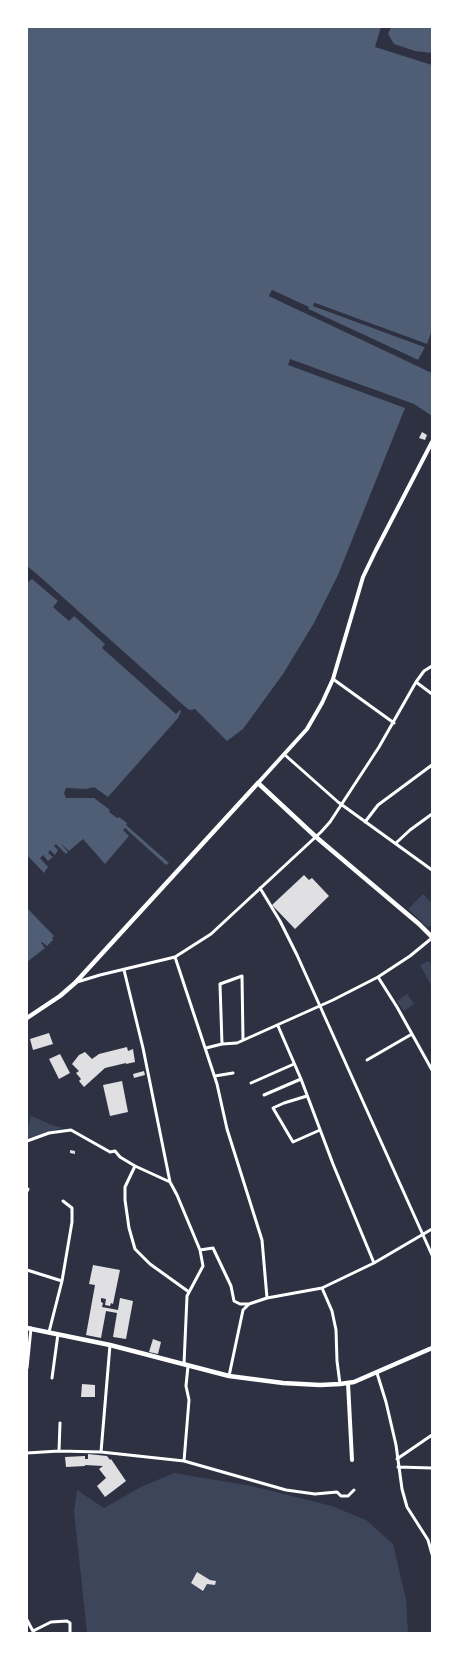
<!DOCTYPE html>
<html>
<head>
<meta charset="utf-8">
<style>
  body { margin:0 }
  #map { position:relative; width:459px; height:1660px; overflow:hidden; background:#2d3142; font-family:"PT Sans Narrow",sans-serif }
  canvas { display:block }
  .frame { position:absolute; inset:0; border:28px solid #fff; pointer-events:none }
</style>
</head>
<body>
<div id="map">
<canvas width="459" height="1660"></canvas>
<div class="frame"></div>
</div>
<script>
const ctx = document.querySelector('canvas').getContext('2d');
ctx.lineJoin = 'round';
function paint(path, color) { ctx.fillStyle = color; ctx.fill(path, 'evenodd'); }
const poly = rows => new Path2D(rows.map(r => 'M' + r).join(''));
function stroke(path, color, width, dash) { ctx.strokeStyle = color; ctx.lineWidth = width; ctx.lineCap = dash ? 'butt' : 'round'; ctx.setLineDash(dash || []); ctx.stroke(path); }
const green = poly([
  [423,894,432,903,432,924,428,928,408,909],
  [429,961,432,965,432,987,420,965],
  [407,994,414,1004,404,1011,397,1001],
  [31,1116,52,1125,63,1128,32,1137,28,1137,27,1129],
  [174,1473,252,1486,332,1506,366,1520,393,1544,406,1599,408,1633,87,1633,74,1511,77,1490,104,1508,141,1487]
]);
const water = poly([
  [27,27,381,27,375,47,432,65,432,330,427,344,315,303,314,306,425,347,418,360,308,309,308,307,272,290,269,296,432,373,432,416,414,404,290,359,288,365,405,408,338,575,314,623,283,674,243,729,227,741,195,709,191,710,187,709,181,711,178,718,108,797,94,787,86,789,66,788,64,793,66,798,94,798,110,810,109,812,117,818,119,817,127,823,126,825,169,863,166,865,125,828,123,830,129,836,105,864,83,839,69,851,60,843,68,852,66,854,56,844,54,846,58,850,55,855,50,850,48,853,53,857,48,861,43,855,40,858,48,867,44,873,27,855],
  [391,27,432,27,432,53,415,51,394,44,388,34],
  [27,908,54,936,52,938,53,940,47,946,42,942,41,943,45,948,27,962]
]);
const pier = poly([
  [272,290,309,307,308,309,420,361,417,362,307,310,306,308,273,293,272,295,432,370,431,372,269,296],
  [314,303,429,345,427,348,313,306],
  [27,566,38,575,191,712,187,711,183,712,180,710,176,714,102,648,105,644,74,616,69,621,53,607,58,601,32,579,28,582,27,581]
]);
const building = poly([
  [422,432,427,435,425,440,419,438],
  [304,875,309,880,312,878,329,896,295,929,272,905],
  [49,1033,53,1044,33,1050,30,1039],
  [127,1047,128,1051,133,1049,135,1062,126,1064,126,1063,105,1068,84,1087,79,1081,81,1079,76,1073,79,1071,72,1064,79,1055,85,1052,92,1059,99,1054],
  [60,1054,70,1073,59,1079,49,1059],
  [144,1071,145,1075,134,1078,133,1074],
  [122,1081,128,1112,110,1116,103,1085],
  [70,1150,75,1151,75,1154,70,1153],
  [93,1265,120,1270,113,1304,111,1303,110,1306,105,1305,106,1299,101,1298,101,1302,103,1303,102,1307,118,1310,120,1298,133,1301,126,1339,113,1337,117,1313,106,1311,101,1338,86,1335,95,1285,89,1284],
  [153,1339,161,1342,158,1354,149,1352],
  [82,1384,95,1385,95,1397,81,1397],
  [88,1454,107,1456,110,1460,111,1459,126,1481,105,1497,97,1486,106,1478,99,1469,103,1466,85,1465,85,1466,66,1467,65,1457,85,1456,85,1459,88,1459],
  [197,1572,210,1580,216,1581,215,1585,207,1584,203,1591,191,1583]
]);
const minor = poly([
  [333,679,394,723],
  [416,682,432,694],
  [285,755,338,802,432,870],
  [365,822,378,805,432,765],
  [396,843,410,830,432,814],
  [260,888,280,921,297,955,432,1255],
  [175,957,217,1084,227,1129,262,1240,267,1298],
  [124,970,143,1048,170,1182,177,1195,200,1250,203,1266,187,1296,184,1364],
  [378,977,397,1007,432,1070],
  [77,982,100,975,175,957,211,934,321,832,330,822,379,747,416,682,424,671,432,666],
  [278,1026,301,1079,333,1164,374,1263],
  [222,1044,220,984,242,976,243,1040],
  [206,1048,222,1044,237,1043,333,1000,378,977,410,956,432,938],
  [367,1060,412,1034],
  [215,1076,233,1073],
  [251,1083,294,1064],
  [264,1095,301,1079],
  [307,1096,284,1103,273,1108,293,1142,320,1130],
  [27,1141,49,1133,71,1130,110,1152,115,1151,120,1157,135,1166,170,1182],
  [135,1166,125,1187,125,1200,129,1228,135,1249,150,1264,189,1292],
  [27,1191,28,1189],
  [200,1250,213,1248,231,1286,234,1301,240,1304,249,1304],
  [27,1270,62,1281],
  [322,1288,332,1311,336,1330,337,1361,340,1384],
  [49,1332,62,1281,72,1222,72,1208,63,1201],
  [27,1368,31,1328],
  [377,1373,386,1402,396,1445,402,1489,407,1507,428,1540,432,1554],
  [229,1376,243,1310,249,1304,267,1298,322,1288,374,1263,432,1229],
  [52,1378,58,1334],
  [59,1451,60,1423],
  [101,1452,110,1345],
  [27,1453,59,1451,101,1452,184,1461,286,1490,315,1494,337,1492,341,1496,348,1496,354,1490],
  [397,1459,432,1435],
  [184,1461,189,1400,186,1386,188,1366],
  [398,1467,432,1468],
  [27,1620,34,1633],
  [33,1631,51,1622,67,1621,70,1623,70,1633]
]);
const tertiary = poly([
  [258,783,307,729,322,703,333,679,363,577,376,550,432,442],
  [348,1383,352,1460]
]);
const secondary = poly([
  [27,1018,60,996,75,983,258,783,316,837,419,924,432,937],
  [27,1328,110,1345,229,1376,283,1383,320,1385,340,1384,354,1382,432,1348]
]);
paint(green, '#3c4559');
paint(water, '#4f5d75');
paint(pier, '#2d3142');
paint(building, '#e0e0e3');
stroke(minor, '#fff', 3);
stroke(tertiary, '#fff', 4);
stroke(secondary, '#fff', 4.5);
</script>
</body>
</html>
